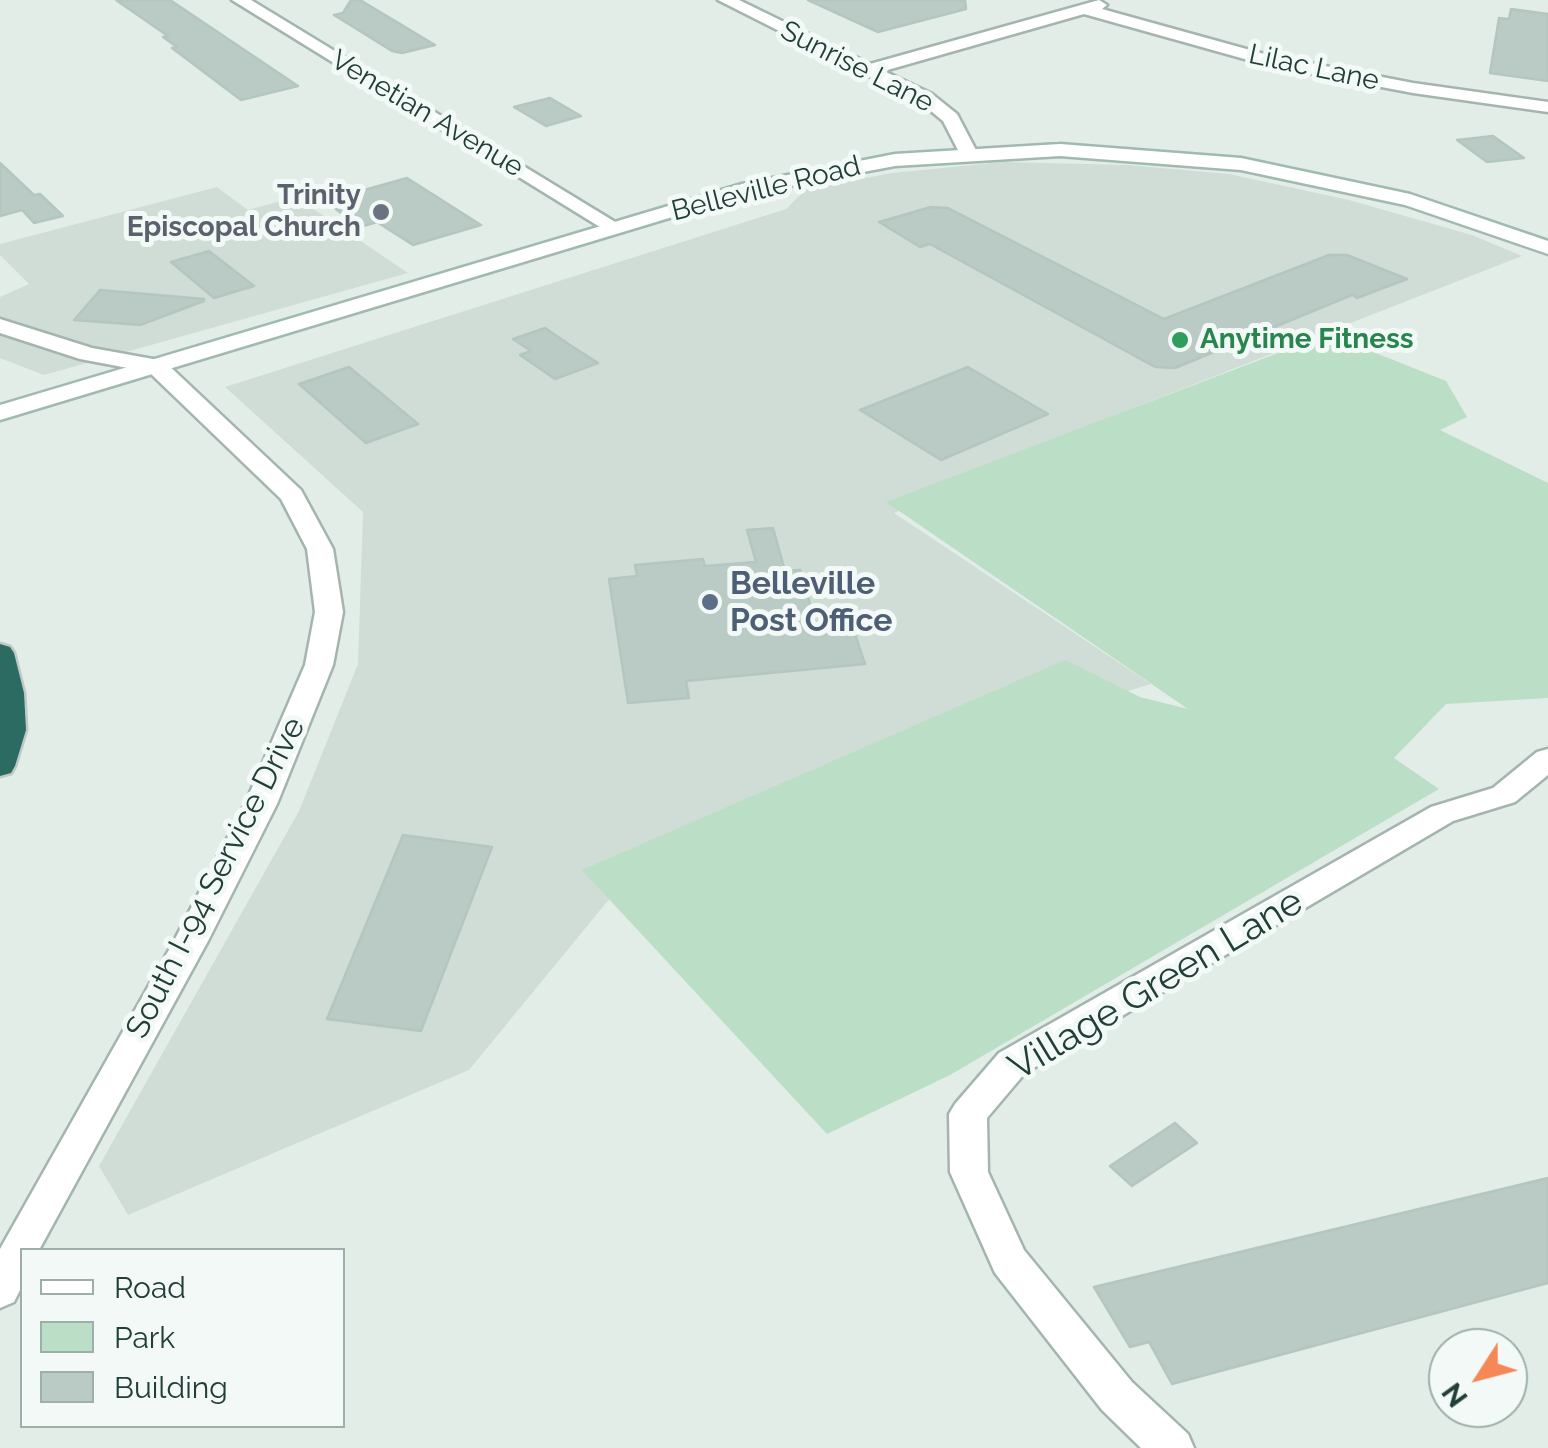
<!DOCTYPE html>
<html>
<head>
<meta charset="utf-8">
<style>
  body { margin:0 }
  #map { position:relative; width:1548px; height:1448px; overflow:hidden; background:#e2ede8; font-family:Raleway,sans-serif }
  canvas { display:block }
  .legend { position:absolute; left:20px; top:1248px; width:325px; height:180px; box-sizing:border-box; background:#f2f9f6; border:2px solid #9eaeaa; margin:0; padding:12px 18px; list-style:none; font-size:30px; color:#213e38 }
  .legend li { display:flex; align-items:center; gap:20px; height:50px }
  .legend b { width:50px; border:2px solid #9eaeaa }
  .north { position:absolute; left:1428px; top:1328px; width:100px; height:100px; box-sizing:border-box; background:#f2f9f6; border:2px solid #9eaeaa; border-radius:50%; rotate:234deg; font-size:28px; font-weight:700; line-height:40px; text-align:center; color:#213e38 }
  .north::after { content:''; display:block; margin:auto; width:35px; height:45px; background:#f68756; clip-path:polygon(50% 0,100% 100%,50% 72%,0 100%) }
</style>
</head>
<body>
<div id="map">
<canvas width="1548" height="1448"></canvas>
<ul class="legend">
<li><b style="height:12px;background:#fff"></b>Road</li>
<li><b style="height:28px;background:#badec6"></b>Park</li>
<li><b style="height:28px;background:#bacac5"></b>Building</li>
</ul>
<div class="north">N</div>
</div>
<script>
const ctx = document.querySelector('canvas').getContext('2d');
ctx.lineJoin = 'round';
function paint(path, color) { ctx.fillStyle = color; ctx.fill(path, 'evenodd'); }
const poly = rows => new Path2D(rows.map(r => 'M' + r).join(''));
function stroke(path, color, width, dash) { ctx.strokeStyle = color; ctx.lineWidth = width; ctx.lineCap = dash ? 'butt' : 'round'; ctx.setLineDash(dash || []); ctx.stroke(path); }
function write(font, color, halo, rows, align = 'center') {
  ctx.font = font + ' Raleway,sans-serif'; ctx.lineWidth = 10; ctx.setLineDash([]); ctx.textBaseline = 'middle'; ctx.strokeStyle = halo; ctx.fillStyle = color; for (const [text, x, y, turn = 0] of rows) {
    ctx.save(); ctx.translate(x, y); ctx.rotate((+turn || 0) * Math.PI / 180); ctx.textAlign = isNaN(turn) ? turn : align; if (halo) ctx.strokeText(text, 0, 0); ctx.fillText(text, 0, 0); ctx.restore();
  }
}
const built = poly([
  [1003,162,1128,165,1229,174,1349,200,1472,235,1522,256,1141,405,894,513,1151,684,766,802,629,875,469,1070,128,1215,99,1166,299,811,358,664,363,512,225,387,786,209,806,189,892,173],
  [217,187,248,210,296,197,408,273,44,375,0,358,0,297,29,284,0,255,0,244]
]);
const green = poly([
  [1328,334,1446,381,1467,417,1440,430,1548,483,1548,698,1446,704,1394,758,1439,789,950,1075,827,1134,582,870,1065,660,1140,697,1188,709,886,502]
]);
const building = poly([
  [116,0,170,0,298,86,241,100,172,48,177,47,163,37,168,36,116,0],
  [351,0,360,0,435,45,402,53,392,51,334,15,343,13,351,0],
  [808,0,965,0,966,9,878,32,808,0],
  [1511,9,1548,14,1548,81,1490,73,1499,18,1509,19,1511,9],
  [550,98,581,116,546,126,514,107,550,98],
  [1493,136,1524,158,1487,162,1457,140,1493,136],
  [0,163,34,195,40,194,63,216,34,223,22,210,0,216,0,163],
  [407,178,481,225,413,245,377,222,360,227,325,201,407,178],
  [931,207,948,208,1164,319,1329,255,1347,255,1407,279,1357,298,1352,295,1175,368,1155,367,930,244,920,247,879,222,931,207],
  [209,251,254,286,214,298,171,262,209,251],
  [100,290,204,299,204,301,140,325,74,320,100,290],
  [545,328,570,345,598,363,555,379,520,355,531,351,513,339,545,328],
  [349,367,388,399,418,424,366,443,299,384,349,367],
  [968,367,1048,414,941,460,860,410,968,367],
  [773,528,785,571,800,570,817,628,852,625,865,664,686,681,689,698,628,703,609,579,637,576,635,565,703,559,705,566,756,562,747,530,773,528],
  [403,835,492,847,421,1031,327,1019,403,835],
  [1175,1123,1197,1143,1132,1186,1110,1166,1175,1123],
  [1548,1178,1548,1283,1172,1384,1149,1342,1130,1347,1094,1287,1548,1178]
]);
const minor = poly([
  [232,0,251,0,625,228,622,232,608,232,232,0],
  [718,0,739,0,870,64,1099,0,1107,5,1102,9,1268,55,1413,83,1548,102,1548,112,1413,93,1266,65,1084,14,884,71,932,94,957,114,978,154,969,160,960,154,943,121,920,102,718,0],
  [1548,749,1548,775,1515,802,1453,821,1025,1073,987,1118,988,1172,1024,1250,1132,1382,1188,1434,1194,1448,1141,1448,1102,1410,995,1273,950,1172,949,1114,955,1104,999,1053,1431,807,1493,788,1537,752,1548,749]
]);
const tertiary = poly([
  [0,319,92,348,164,361,301,490,333,549,343,612,333,665,277,804,208,941,39,1250,22,1250,22,1286,14,1302,0,1308,0,1249,174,941,245,804,305,665,315,612,307,549,281,499,149,372,80,359,0,333,0,319]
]);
const secondary = poly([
  [1060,144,1241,158,1410,194,1548,241,1548,254,1405,205,1241,170,1060,156,895,166,752,193,0,420,0,405,742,184,895,154,1060,144]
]);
const motorway = poly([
  [0,644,10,647,14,653,24,693,26,730,15,766,11,773,0,776,0,644]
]);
const markers = [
  [381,212,10,"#6b7280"],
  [1180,340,10,"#2e9e5b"],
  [710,602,10,"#5c6f8a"]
];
const farStreetnames = [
  ["Sunrise Lane",857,67,27],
  ["Lilac Lane",1314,68,12],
  ["Venetian Avenue",427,114,31],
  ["Belleville Road",766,189,-14]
];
const farWorshipnames = [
  ["Trinity",361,196],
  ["Episcopal Church",361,228]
];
const farLeisurenames = [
  ["Anytime Fitness",1200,340]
];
const serviceNames = [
  ["Belleville",730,584],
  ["Post Office",730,621]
];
const streetNames = [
  ["South I-94 Service Drive",216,878,-63]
];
const nearStreetnames = [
  ["Village Green Lane",1156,985,-31]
];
paint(built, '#d0ddd7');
paint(green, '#badec6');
paint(building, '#bacac5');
stroke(building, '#b4c6c0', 2.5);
stroke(minor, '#a4b5b0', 5);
stroke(tertiary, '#a4b5b0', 5);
stroke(secondary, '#a0b9b1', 5);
stroke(motorway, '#c1c9c7', 5);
paint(minor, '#fff');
paint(tertiary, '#fff');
paint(secondary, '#fff');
paint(motorway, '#2c6b62');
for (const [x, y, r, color] of markers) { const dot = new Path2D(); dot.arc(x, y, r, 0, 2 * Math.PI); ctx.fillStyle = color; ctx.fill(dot); stroke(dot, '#f2f9f6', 4); }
write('28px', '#213e38', '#f2f9f6', farStreetnames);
write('bold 28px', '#5b616d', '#f2f9f6', farWorshipnames, 'right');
write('bold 28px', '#27864d', '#f2f9f6', farLeisurenames, 'left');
write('bold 32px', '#4e5e75', '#f2f9f6', serviceNames, 'left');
write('32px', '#213e38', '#f2f9f6', streetNames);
write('38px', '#213e38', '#f2f9f6', nearStreetnames);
</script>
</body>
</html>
